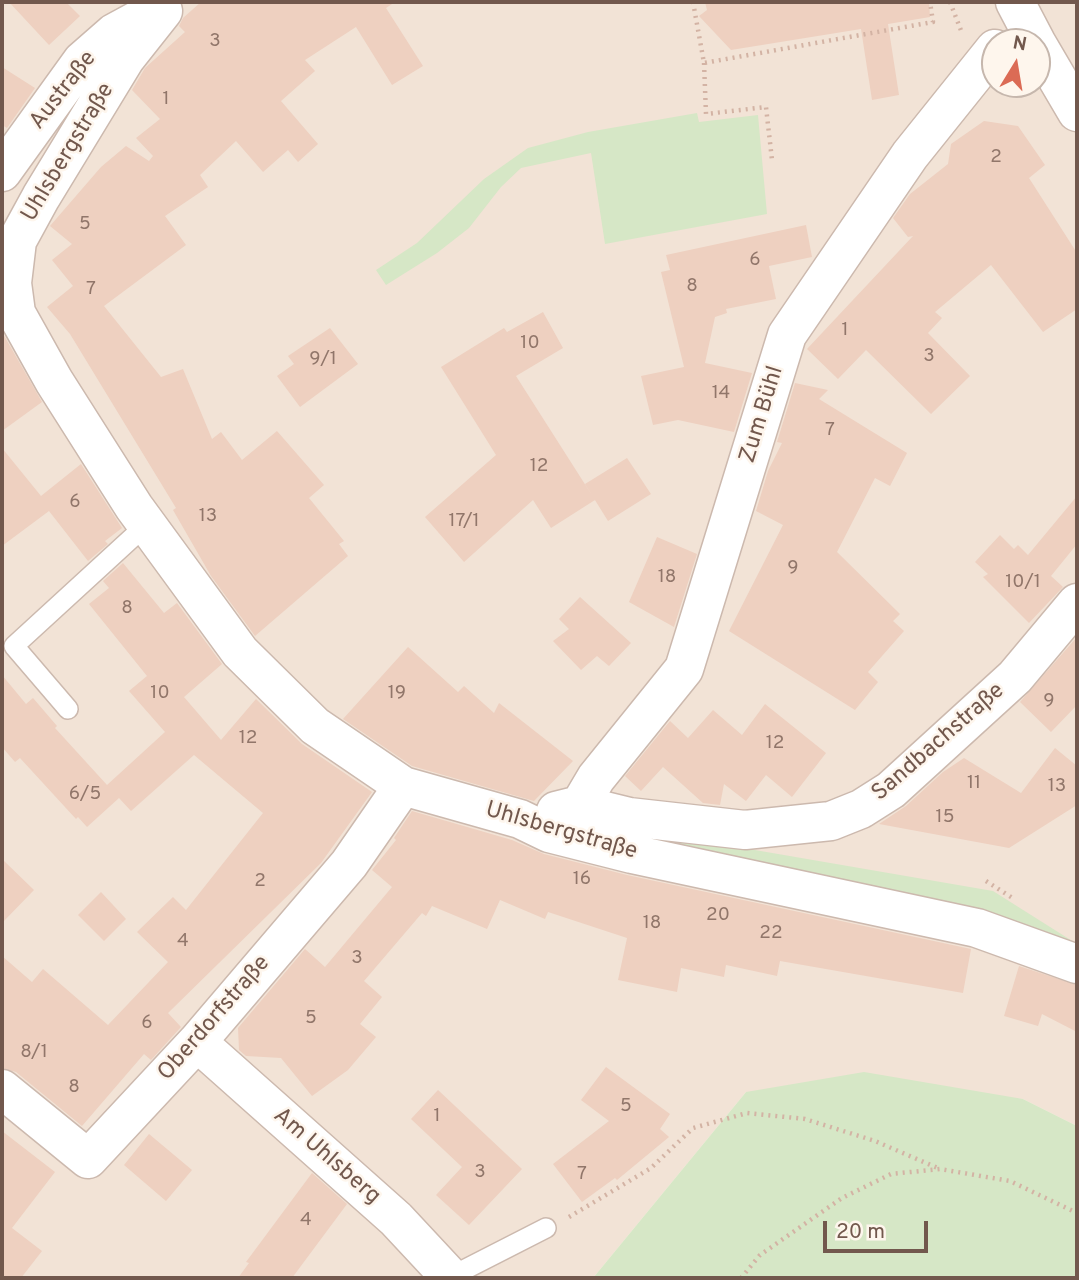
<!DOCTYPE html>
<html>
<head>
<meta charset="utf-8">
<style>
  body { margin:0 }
  #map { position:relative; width:1079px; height:1280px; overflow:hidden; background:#fbf2e7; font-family:Overpass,sans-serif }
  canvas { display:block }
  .frame { position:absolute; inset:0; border:4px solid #72584d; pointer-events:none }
  .north { position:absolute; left:981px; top:28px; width:70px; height:70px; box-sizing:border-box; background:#fef6ed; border:2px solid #c6b7ad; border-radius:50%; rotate:11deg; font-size:19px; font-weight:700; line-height:28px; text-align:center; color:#72584d }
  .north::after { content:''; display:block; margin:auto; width:24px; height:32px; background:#db6b55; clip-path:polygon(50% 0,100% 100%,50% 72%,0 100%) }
  .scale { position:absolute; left:823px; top:1221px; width:105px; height:32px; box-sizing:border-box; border:4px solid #72584d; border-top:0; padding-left:9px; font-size:21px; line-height:24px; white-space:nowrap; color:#72584d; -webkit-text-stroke:5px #fef6ed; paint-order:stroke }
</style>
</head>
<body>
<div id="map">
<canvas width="1079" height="1280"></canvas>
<div class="frame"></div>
<div class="north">N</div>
<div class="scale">20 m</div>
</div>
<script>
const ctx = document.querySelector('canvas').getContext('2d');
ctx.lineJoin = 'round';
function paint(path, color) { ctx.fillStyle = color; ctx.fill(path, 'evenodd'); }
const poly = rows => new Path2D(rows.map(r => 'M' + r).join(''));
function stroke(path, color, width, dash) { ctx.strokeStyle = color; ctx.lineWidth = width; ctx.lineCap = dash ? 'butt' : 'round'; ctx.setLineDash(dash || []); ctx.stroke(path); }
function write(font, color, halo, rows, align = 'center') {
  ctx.font = font + ' Overpass,sans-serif'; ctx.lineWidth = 5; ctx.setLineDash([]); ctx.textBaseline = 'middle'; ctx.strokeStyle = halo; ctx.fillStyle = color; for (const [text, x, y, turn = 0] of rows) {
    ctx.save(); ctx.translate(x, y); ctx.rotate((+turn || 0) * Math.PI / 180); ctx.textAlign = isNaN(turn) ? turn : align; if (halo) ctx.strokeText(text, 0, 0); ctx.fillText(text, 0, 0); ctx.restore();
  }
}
const residential = poly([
  [2,2,1077,2,1077,1126,1023,1099,746,1092,593,1278,2,1278],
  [995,42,1037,42,1037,84,995,84]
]);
const green = poly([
  [697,113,699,122,758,115,767,214,605,244,591,153,521,168,501,187,469,228,437,253,386,285,376,270,417,243,484,179,528,148,588,132],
  [603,829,720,844,993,891,1077,944],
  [864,1072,1023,1099,1077,1126,1077,1278,593,1278,746,1092]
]);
const building = poly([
  [9,2,66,2,80,16,49,45],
  [201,2,395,2,386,8,423,66,392,85,356,27,305,60,315,71,281,101,318,144,298,162,288,150,263,172,236,141,200,175,208,187,165,216,186,245,104,306,161,377,183,369,212,439,221,432,242,460,277,431,324,485,309,498,344,541,339,544,348,556,255,636,211,576,173,510,176,508,70,334,47,307,73,286,52,260,72,244,50,226,101,167,126,146,149,161,153,156,136,138,160,119,132,90,145,68,185,32,179,26,183,18],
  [705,2,929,2,930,17,888,24,899,95,872,100,861,29,731,50,699,16,707,10],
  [2,67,35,88,7,128,2,125],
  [984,121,1018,126,1045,165,1029,178,1077,253,1077,309,1043,332,991,265,935,312,942,318,928,333,970,376,931,414,866,350,838,379,807,349,913,236,908,237,893,218,910,194,948,164,951,144],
  [806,225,812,257,769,266,776,299,726,309,727,313,715,317,705,363,752,373,734,432,678,420,653,425,641,376,684,367,661,272,670,270,666,255],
  [543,312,563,348,516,376,595,500,551,528,533,500,464,562,425,517,496,455,441,367,504,328,507,332],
  [330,328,358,364,300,407,277,376,294,364,288,356],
  [2,332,42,402,2,431],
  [795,383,828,390,819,399,907,453,890,486,875,478,837,552,900,614,893,621,904,631,868,672,878,682,855,710,729,631,783,525,756,511,768,471,782,443,777,442],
  [2,448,41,496,81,464,122,528,105,541,108,544,88,561,49,511,2,546],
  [627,458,651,494,608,521,585,484],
  [1077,496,1077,544,1051,576,1063,587,1029,623,983,577,988,574,975,562,1000,535,1014,549,1018,545,1028,555],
  [657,537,697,554,674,627,629,602],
  [123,563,164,613,177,603,222,664,184,697,221,740,256,699,302,744,372,792,321,863,168,1013,181,1027,151,1060,144,1054,82,1126,16,1072,2,1068,2,956,32,982,43,969,108,1025,168,962,137,932,173,897,186,910,263,813,194,755,131,811,119,798,87,827,78,817,76,819,20,758,15,762,2,747,2,675,26,704,33,698,57,726,55,728,107,785,165,732,129,691,147,676,89,604,109,588,103,581],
  [580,597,631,643,609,666,597,656,581,670,553,641,569,629,559,619],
  [1077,637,1077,705,1051,732,1020,702],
  [408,647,458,692,464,686,494,713,499,703,573,761,534,801,412,766,343,719],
  [765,704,826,753,792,797,766,775,746,801,724,784,720,805,703,803,663,767,641,791,625,776,670,721,688,738,713,710,742,735],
  [1055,748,1077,766,1077,805,1009,848,879,824,906,806,943,772,964,758,1021,793],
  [412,811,512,840,544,854,627,875,971,949,963,993,780,961,777,976,726,965,724,977,681,968,677,992,618,980,627,938,548,912,545,919,500,900,487,929,432,906,426,916,422,913,364,981,382,997,360,1024,376,1037,348,1070,312,1096,281,1058,246,1056,239,1050,238,1028,305,949,325,967,392,887,372,870,396,840,394,838],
  [2,859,34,890,2,923],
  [101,892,126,919,104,941,78,915],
  [1019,966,1077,985,1077,1032,1042,1014,1038,1026,1004,1016],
  [606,1067,670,1114,660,1129,669,1137,617,1180,615,1178,582,1202,553,1164,609,1121,581,1100],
  [438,1090,522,1169,469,1225,436,1195,462,1167,411,1119],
  [2,1131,55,1172,12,1228,42,1251,21,1278,2,1278],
  [149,1134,192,1170,166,1201,124,1165],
  [312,1173,347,1204,292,1278,238,1278,249,1263,246,1262]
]);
const path = poly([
  [693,2,704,63,933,22,930,2],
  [950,2,962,33],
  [704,63,706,114,766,107,772,160],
  [986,881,1014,899],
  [569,1217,651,1168,693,1128,747,1113,805,1119,875,1141,940,1169],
  [741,1278,760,1255,842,1198,891,1174,940,1169,1010,1181,1077,1213]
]);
const service = poly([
  [68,709,14,646,146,525],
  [450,1277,546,1228]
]);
const minor = poly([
  [1015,2,1036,42],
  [163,11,125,59,41,197,17,241,12,283,16,313,54,381,134,507,240,652,315,726,403,786,520,819,549,833,632,854,977,928,1077,964],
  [1037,44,1077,112],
  [2,172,82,61,114,33,149,14],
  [580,805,596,778,684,669,787,335,910,155,995,49],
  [556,811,580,805,629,817,745,830,831,821,861,809,891,790,1015,677,1077,603],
  [197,1042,396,1219,451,1278],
  [2,1089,88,1159,197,1042,349,864,403,786]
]);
const numberNames = [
  ["3",215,42],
  ["1",166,100],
  ["2",996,158],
  ["5",85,225],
  ["6",755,261],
  ["8",692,287],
  ["7",91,290],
  ["1",845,331],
  ["10",530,344],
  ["3",929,357],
  ["9/1",323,360],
  ["14",721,394],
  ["7",830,431],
  ["12",539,467],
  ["6",75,503],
  ["13",208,517],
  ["17/1",464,522],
  ["9",793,569],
  ["18",667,578],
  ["10/1",1023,583],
  ["8",127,609],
  ["10",160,694],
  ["19",397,694],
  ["9",1049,702],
  ["12",248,739],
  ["12",775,744],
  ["11",974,784],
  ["13",1057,787],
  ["6/5",85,795],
  ["15",945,818],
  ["16",582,880],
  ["2",260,882],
  ["20",718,916],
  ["18",652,924],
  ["22",771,934],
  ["4",183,942],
  ["3",357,959],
  ["5",311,1019],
  ["6",147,1024],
  ["8/1",34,1053],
  ["8",74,1088],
  ["5",626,1107],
  ["1",437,1117],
  ["3",480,1173],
  ["7",582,1175],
  ["4",306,1221]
];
const streetNames = [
  ["Austraße",64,91,-52],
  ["Uhlsbergstraße",69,153,-59],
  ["Zum Bühl",763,415,-73],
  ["Sandbachstraße",939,743,-41],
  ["Uhlsbergstraße",561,832,16],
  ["Oberdorfstraße",215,1019,-49],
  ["Am Uhlsberg",326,1157,41]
];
paint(residential, '#f2e3d6');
paint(green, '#d6e7c6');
paint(building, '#eed0c0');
stroke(service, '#ccb9ae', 22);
stroke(minor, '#ccb9ae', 41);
stroke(path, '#d3b3a4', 4.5, [2, 5]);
stroke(service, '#fff', 19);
stroke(minor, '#fff', 38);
write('19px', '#91766a', null, numberNames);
write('23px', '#72584d', '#fef6ed', streetNames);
</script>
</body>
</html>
